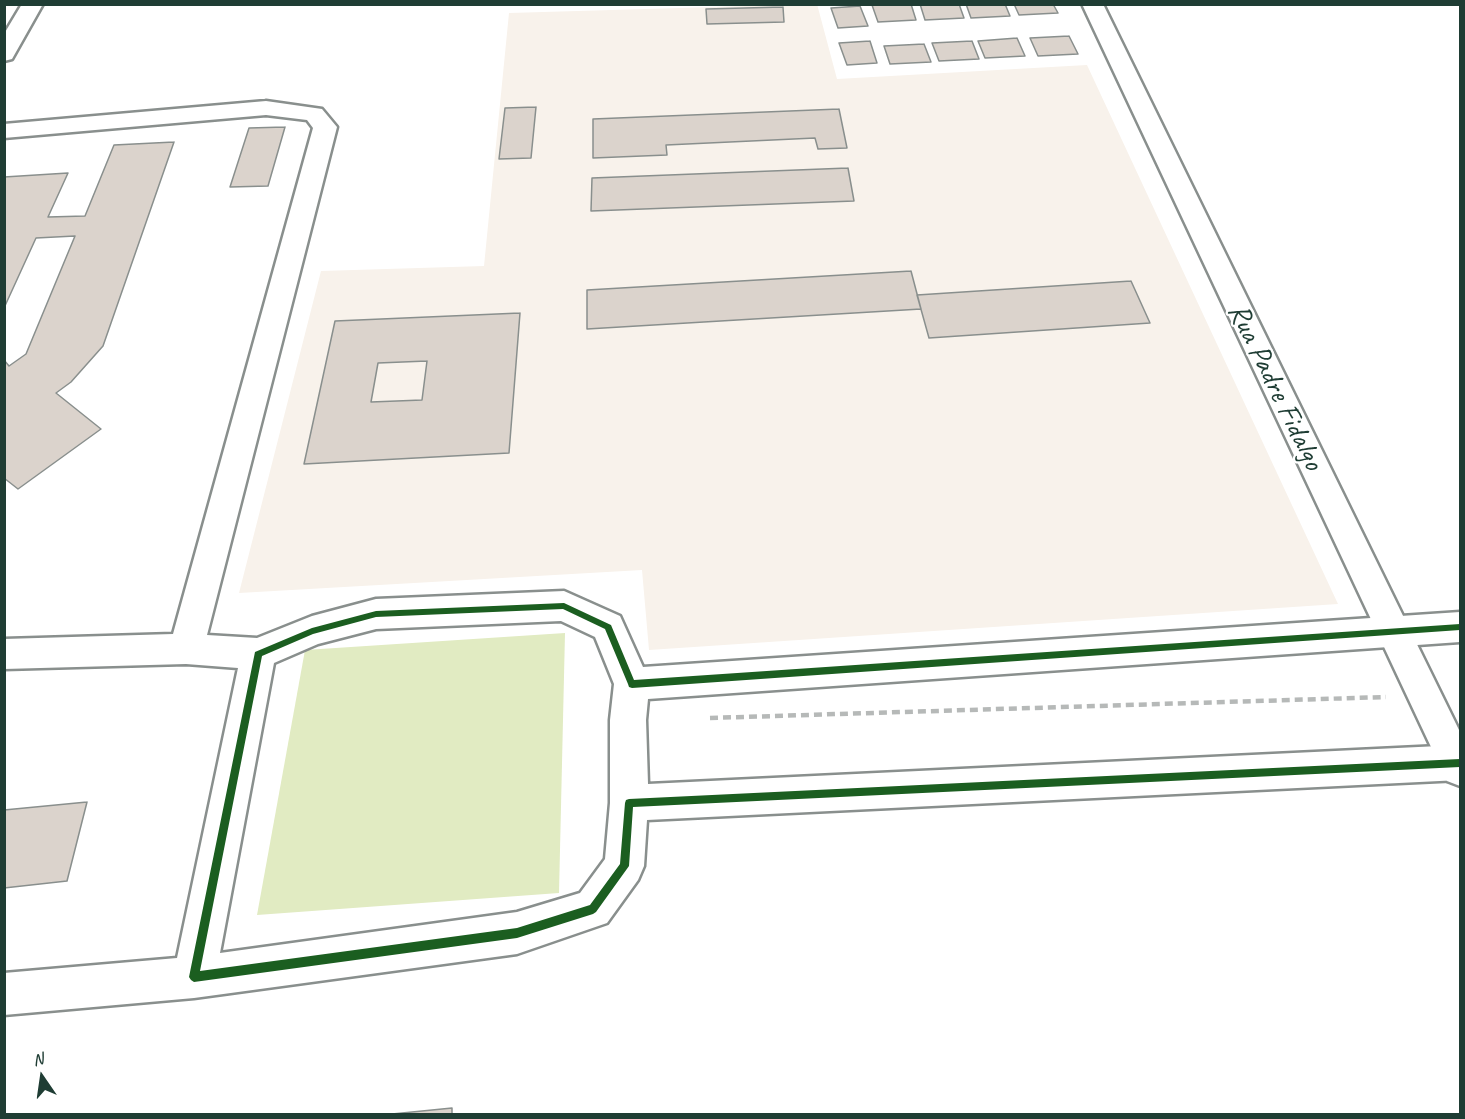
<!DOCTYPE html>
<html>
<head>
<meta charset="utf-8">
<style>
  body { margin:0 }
  #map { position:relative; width:1465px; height:1119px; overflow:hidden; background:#fff; font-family:Caveat,sans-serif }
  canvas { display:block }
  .frame { position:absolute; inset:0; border:6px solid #1f3d34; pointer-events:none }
  .north { position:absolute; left:12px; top:1047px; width:60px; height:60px; -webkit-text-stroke:4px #fff; paint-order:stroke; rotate:347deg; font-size:16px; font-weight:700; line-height:24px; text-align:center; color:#1f3d34 }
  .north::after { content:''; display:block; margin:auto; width:21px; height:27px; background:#1f3d34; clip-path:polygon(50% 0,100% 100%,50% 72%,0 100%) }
</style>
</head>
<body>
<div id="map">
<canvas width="1465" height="1119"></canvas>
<div class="frame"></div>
<div class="north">N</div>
</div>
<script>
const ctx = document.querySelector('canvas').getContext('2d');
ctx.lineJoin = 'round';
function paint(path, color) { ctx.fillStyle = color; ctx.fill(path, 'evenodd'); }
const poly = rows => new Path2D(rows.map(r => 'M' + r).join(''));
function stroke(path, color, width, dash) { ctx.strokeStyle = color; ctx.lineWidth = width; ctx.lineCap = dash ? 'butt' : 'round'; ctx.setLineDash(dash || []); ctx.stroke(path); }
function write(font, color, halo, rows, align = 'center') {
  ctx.font = font + ' Caveat,sans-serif'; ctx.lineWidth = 4.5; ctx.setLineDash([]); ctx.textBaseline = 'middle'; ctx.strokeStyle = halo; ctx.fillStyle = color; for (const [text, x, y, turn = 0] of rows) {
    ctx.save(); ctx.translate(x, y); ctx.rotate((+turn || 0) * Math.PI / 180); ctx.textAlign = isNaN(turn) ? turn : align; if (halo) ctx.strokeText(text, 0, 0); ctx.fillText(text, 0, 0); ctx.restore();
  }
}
const built = poly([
  [817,4,837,79,1087,65,1338,604,649,650,642,570,239,593,321,271,484,266,509,13]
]);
const green = poly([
  [565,633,559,893,257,915,305,650]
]);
const building = poly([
  [911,4,916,20,878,22,872,5,911,4],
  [920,4,959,4,964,18,925,20,920,4],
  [966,4,1005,4,1010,16,971,18,966,4],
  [1014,4,1053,4,1058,13,1019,15,1014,4],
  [860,6,868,26,838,28,831,8,860,6],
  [783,7,784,22,707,24,706,9,783,7],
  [1069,36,1078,54,1038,56,1030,38,1069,36],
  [1017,38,1025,56,985,58,978,41,1017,38],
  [870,41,877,63,847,65,839,43,870,41],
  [972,41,979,59,939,61,932,43,972,41],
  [924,44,931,62,890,64,884,46,924,44],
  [536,107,531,158,499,159,505,108,536,107],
  [839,109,847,148,818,149,815,138,666,145,667,155,593,158,593,119,839,109],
  [285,127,268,186,230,187,249,128,285,127],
  [174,142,103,346,71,382,56,393,101,429,18,489,4,478,4,360,9,366,26,354,75,236,36,238,4,308,4,177,68,173,48,217,85,216,114,145,174,142],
  [848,168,854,201,591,211,592,178,848,168],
  [911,271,921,309,587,329,587,290,911,271],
  [1131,281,1150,323,929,338,917,295,1131,281],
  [520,313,509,453,304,464,335,321,520,313],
  [427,361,422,400,371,402,378,363,427,361],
  [87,802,67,881,4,888,4,810,87,802],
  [452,1108,452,1114,392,1114,452,1108]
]);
const path = poly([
  [710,718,1386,697]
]);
const minor = poly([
  [266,101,322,109,337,127,207,635,257,638,312,616,376,599,564,591,620,616,643,667,1460,612,1460,642,648,699,646,720,648,784,1460,745,1460,780,647,820,644,866,638,880,607,923,517,954,194,998,4,1015,4,973,177,958,238,668,186,664,4,669,4,639,173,634,313,128,307,120,266,115,4,138,4,124,266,101],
  [561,621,595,637,614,684,610,720,610,803,605,859,580,893,517,912,220,953,274,663,318,644,376,629,561,621]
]);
const tertiary = poly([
  [22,4,43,4,12,59,4,61,4,34,22,4],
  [1082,4,1103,4,1460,732,1460,786,1447,781,1082,4]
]);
const cycleway = poly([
  [564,603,611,625,634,680,1460,624,1460,630,632,688,629,687,628,684,605,629,563,609,376,617,313,634,262,656,200,971,517,928,590,905,620,864,625,803,626,800,629,799,1460,759,1460,767,633,807,629,866,596,912,593,914,517,938,194,982,191,980,189,977,255,652,312,628,376,611,564,603]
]);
const streetNames = [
  ["Rua Padre Fidalgo",1275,387,64]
];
paint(built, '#f8f2eb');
paint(green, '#e1ebc2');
paint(building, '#dbd3cc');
stroke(building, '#898f8d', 1.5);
stroke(minor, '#898f8d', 5);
stroke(tertiary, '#898f8d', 5);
stroke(path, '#b6b9b8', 4.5, [8, 5]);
paint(minor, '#fff');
paint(tertiary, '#fff');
paint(cycleway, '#1b5e20');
write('30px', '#1f3d34', '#fff', streetNames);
</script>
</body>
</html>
